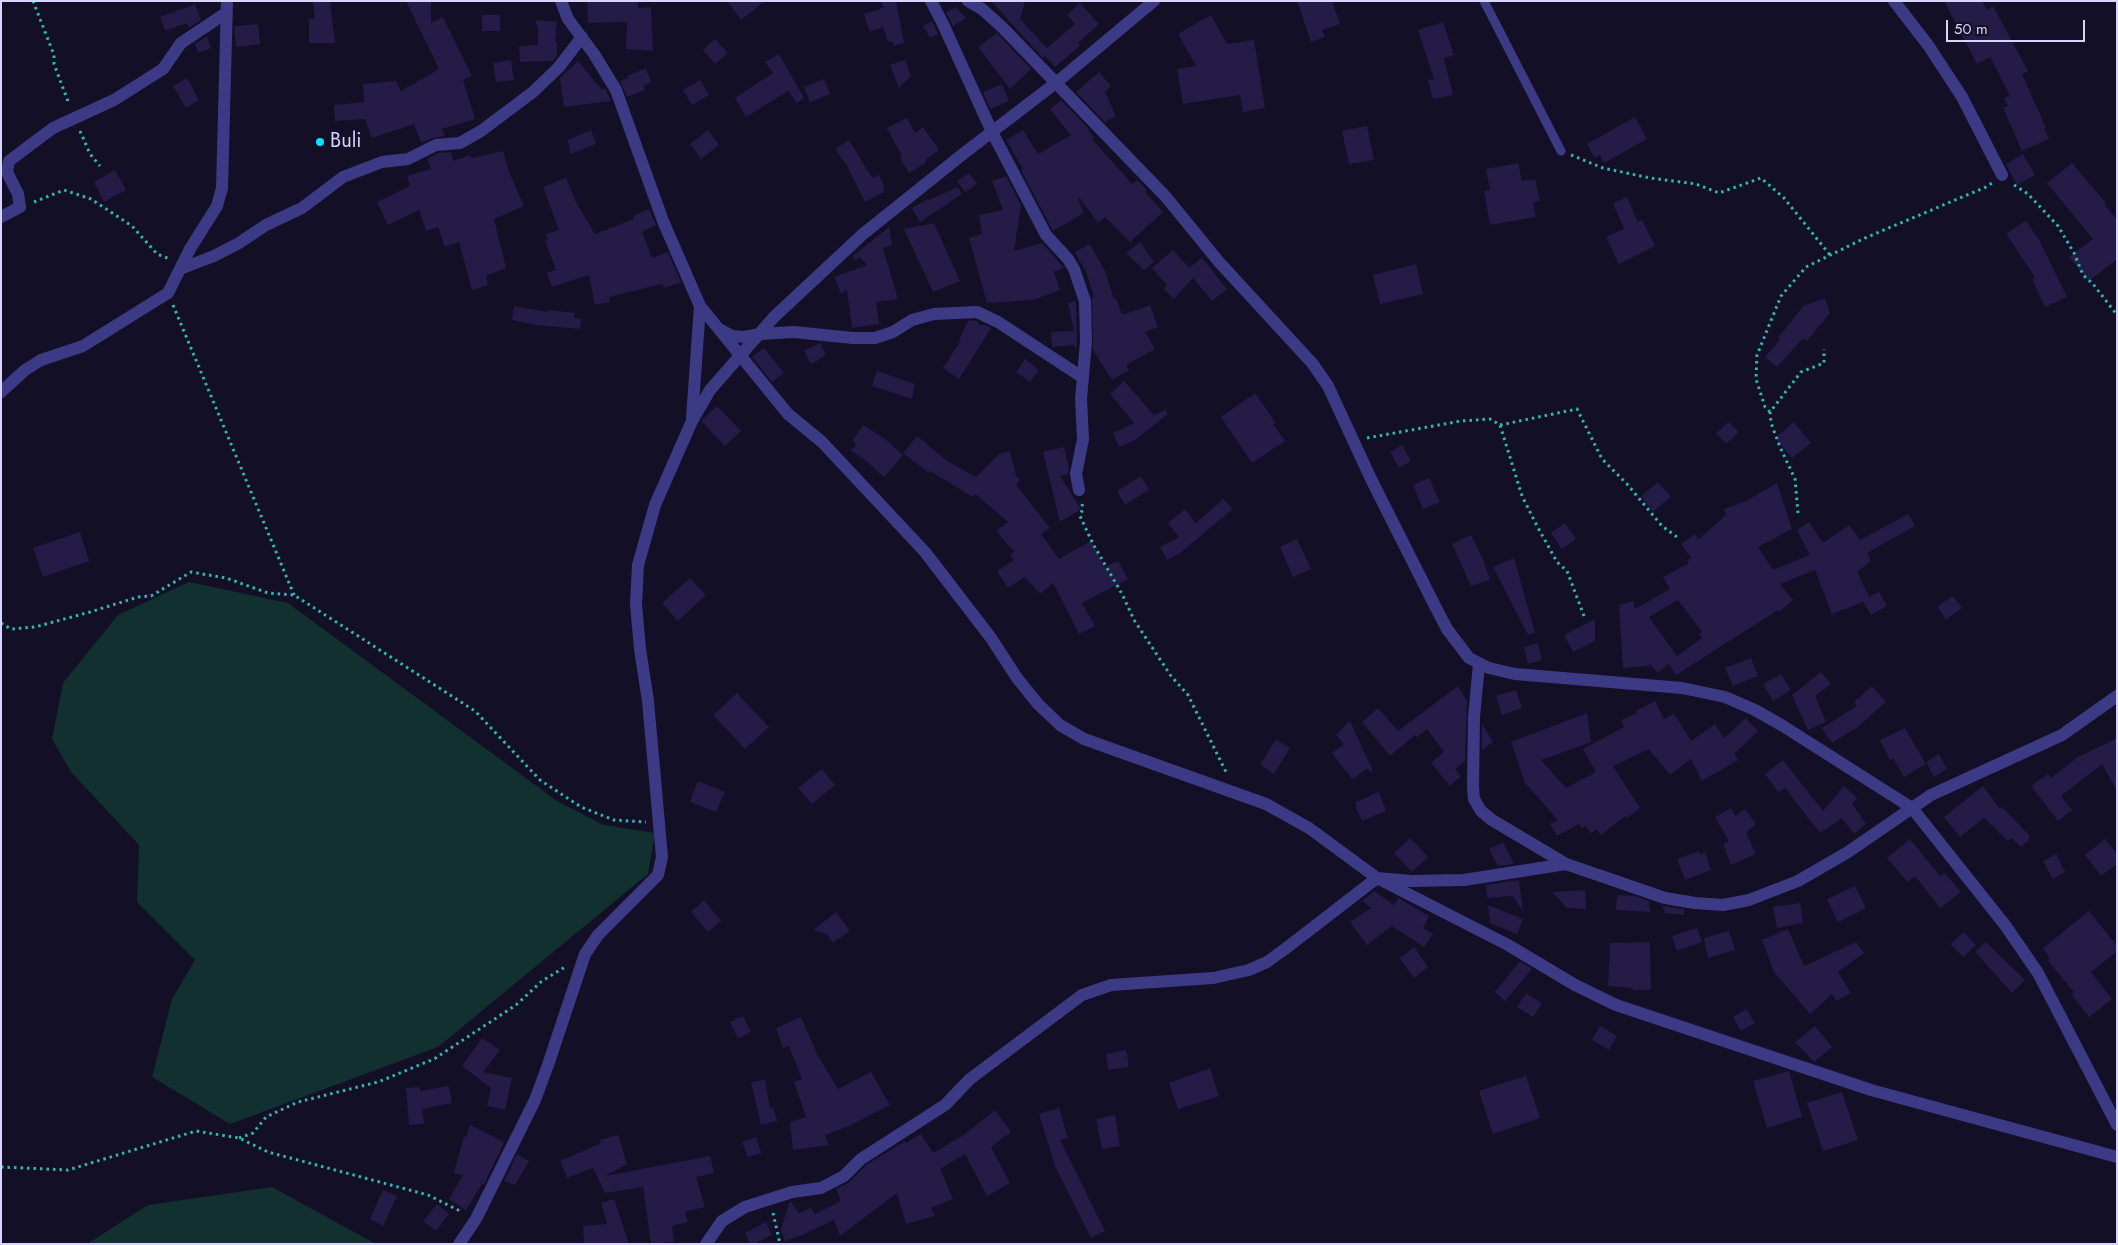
<!DOCTYPE html>
<html>
<head>
<meta charset="utf-8">
<style>
  body { margin:0 }
  #map { position:relative; width:2118px; height:1245px; overflow:hidden; background:#130f26; font-family:Jost,sans-serif }
  canvas { display:block }
  .frame { position:absolute; inset:0; border:2px solid #d9d4ff; pointer-events:none }
  .scale { position:absolute; left:1946px; top:20px; width:139px; height:22px; box-sizing:border-box; border:2px solid #d9d4ff; border-top:0; padding-left:6px; font-size:15px; line-height:18px; white-space:nowrap; color:#d9d4ff; -webkit-text-stroke:4px #130f26; paint-order:stroke }
</style>
</head>
<body>
<div id="map">
<canvas width="2118" height="1245"></canvas>
<div class="frame"></div>
<div class="scale">50 m</div>
</div>
<script>
const ctx = document.querySelector('canvas').getContext('2d');
ctx.lineJoin = 'round';
function paint(path, color) { ctx.fillStyle = color; ctx.fill(path, 'evenodd'); }
const poly = rows => new Path2D(rows.map(r => 'M' + r).join(''));
function stroke(path, color, width, dash) { ctx.strokeStyle = color; ctx.lineWidth = width; ctx.lineCap = dash ? 'butt' : 'round'; ctx.setLineDash(dash || []); ctx.stroke(path); }
function write(font, color, halo, rows, align = 'center') {
  ctx.font = font + ' Jost,sans-serif'; ctx.lineWidth = 4.5; ctx.setLineDash([]); ctx.textBaseline = 'middle'; ctx.strokeStyle = halo; ctx.fillStyle = color; for (const [text, x, y, turn = 0] of rows) {
    ctx.save(); ctx.translate(x, y); ctx.rotate((+turn || 0) * Math.PI / 180); ctx.textAlign = isNaN(turn) ? turn : align; if (halo) ctx.strokeText(text, 0, 0); ctx.fillText(text, 0, 0); ctx.restore();
  }
}
const green = poly([
  [189,582,288,603,557,801,604,825,655,833,648,874,438,1047,230,1124,152,1077,172,999,195,960,137,902,139,845,71,772,52,739,63,683,118,615],
  [272,1187,376,1244,87,1244,148,1205]
]);
const building = poly([
  [313,1,330,1,335,43,309,43,309,19,315,19],
  [406,1,431,1,431,23,443,17,472,76,463,80,475,119,442,129,445,136,433,138,421,143,414,124,372,138,365,119,335,121,334,105,364,102,363,84,396,81,401,91,439,69],
  [587,1,638,2,638,8,651,7,653,51,626,49,627,22,588,23],
  [727,1,765,1,741,20],
  [881,1,896,1,904,43,894,46,892,41,888,42,883,27,870,32,864,14,883,8],
  [991,1,1025,1,1020,19,1047,48,1075,24,1067,15,1080,3,1099,24,1078,43,1080,46,1055,67,1045,56,1043,58],
  [1297,1,1332,1,1340,24,1322,30,1325,37,1311,42],
  [1944,1,1982,1,1987,10,1993,6,2028,71,2022,74,2046,128,2044,128,2049,139,2022,151,2003,108,2008,106,2004,98,2010,96,1990,57,1977,64],
  [195,4,201,20,189,28,187,23,165,31,160,17],
  [956,7,966,18,953,26,946,12],
  [482,15,500,15,500,31,482,31],
  [1211,15,1227,44,1254,40,1265,108,1243,112,1240,95,1183,104,1177,69,1196,66,1178,34],
  [535,20,557,22,555,42,557,42,557,56,553,61,520,62,519,46,538,45,538,29],
  [932,21,938,34,930,38,923,26],
  [1443,22,1454,55,1444,58,1453,95,1433,99,1428,80,1434,79,1418,30],
  [258,24,260,44,236,47,234,26],
  [997,33,1031,69,1010,89,978,47],
  [207,36,211,48,198,53,195,44],
  [715,39,728,53,715,64,703,50],
  [779,54,804,98,797,103,788,91,746,117,735,98,773,73,765,62],
  [511,60,514,80,496,82,493,63],
  [905,60,911,76,899,88,890,65],
  [578,61,602,90,605,88,611,101,564,107,560,78],
  [646,68,651,82,643,86,645,90,627,97,620,81,628,78,627,76],
  [1099,72,1111,86,1105,92,1116,116,1105,122,1076,92],
  [187,78,199,100,186,108,173,86],
  [824,79,830,94,810,102,804,87],
  [700,80,709,95,692,105,683,90],
  [1002,84,1009,101,990,109,983,92],
  [1061,100,1089,129,1088,130,1094,137,1092,139,1132,184,1137,180,1147,190,1145,192,1163,212,1130,242,1105,217,1098,223,1080,198,1078,199,1084,213,1053,231,1021,170,1023,169,1006,140,1023,130,1038,154,1071,135,1050,109],
  [1635,117,1647,139,1604,163,1600,155,1595,158,1587,144],
  [907,118,915,133,923,127,939,150,925,160,927,162,909,173,900,158,902,156,887,128],
  [1367,126,1374,160,1349,164,1342,131],
  [591,130,596,144,570,154,568,140],
  [708,130,719,145,701,159,690,144],
  [849,140,872,178,879,175,883,183,884,192,865,202,847,166,835,149],
  [503,151,509,172,524,206,494,219,506,268,486,276,488,285,472,290,459,242,445,247,438,227,426,231,419,210,388,225,377,202,410,186,407,176,431,169,427,159,438,153,451,152,453,161,470,155,471,158],
  [2023,154,2035,175,2017,185,2006,164],
  [1518,163,1522,181,1535,179,1540,201,1533,202,1536,217,1490,225,1484,191,1490,190,1486,169],
  [2072,163,2106,203,2104,204,2117,220,2117,259,2089,281,2069,257,2093,239,2047,183],
  [115,170,126,190,104,202,94,182],
  [969,173,977,184,965,192,957,181],
  [1006,176,1021,205,1014,251,1042,243,1064,268,1054,272,1060,290,1033,300,987,303,969,238,982,234,979,215,1003,210,992,181],
  [566,178,577,204,595,234,634,219,633,216,649,209,656,225,642,232,652,258,668,252,681,282,664,288,662,284,609,297,610,302,595,305,589,275,552,287,547,273,556,270,545,241,548,240,546,234,559,230,543,187],
  [958,187,962,194,920,222,912,208,928,199,929,200],
  [1627,197,1638,222,1642,220,1655,246,1619,264,1606,237,1624,229,1613,203],
  [2026,220,2039,240,2067,297,2045,307,2032,279,2035,277,2006,234],
  [934,223,960,281,933,292,904,229],
  [889,227,892,245,883,248,898,299,876,302,879,324,852,328,847,290,841,294,834,277,867,265,860,257,855,260,853,256],
  [1140,242,1154,262,1144,270,1126,253],
  [1090,244,1105,271,1114,299,1116,298,1122,315,1150,305,1158,327,1145,332,1155,349,1126,365,1129,370,1112,380,1093,350,1092,297,1094,297,1087,274,1075,252],
  [1173,250,1189,268,1202,258,1227,289,1212,301,1193,278,1174,299,1164,289,1167,285,1152,268],
  [1416,264,1423,294,1380,304,1373,275],
  [1825,298,1830,313,1807,341,1803,338,1777,367,1765,357,1780,340,1778,338,1803,306],
  [1076,301,1077,347,1074,347,1074,345,1052,347,1051,332,1074,331,1068,303],
  [514,306,548,312,548,310,575,313,574,318,581,319,580,329,536,325,512,320],
  [975,320,981,326,984,324,991,328,959,379,943,368,961,340,959,340,968,321],
  [820,343,826,355,811,364,804,351],
  [764,348,784,373,772,382,752,357],
  [1025,359,1039,370,1030,382,1016,372],
  [877,371,915,384,912,399,872,386],
  [1124,381,1154,415,1165,410,1168,414,1135,440,1119,447,1113,433,1134,423,1110,394],
  [1255,393,1276,423,1273,424,1285,441,1252,463,1221,417],
  [717,406,741,431,725,446,701,421],
  [1729,422,1739,432,1726,444,1716,433],
  [1794,422,1811,443,1792,458,1775,438],
  [863,425,885,439,903,455,884,477,864,459,850,450,856,446,853,440],
  [917,436,947,461,976,477,999,454,1010,451,1016,476,1020,480,1016,485,1050,528,1041,534,1059,559,1091,541,1105,567,1118,561,1128,579,1082,603,1095,626,1079,634,1053,583,1040,594,1025,577,1008,588,997,571,1014,560,1010,555,1014,552,996,531,1008,522,975,494,973,497,930,471,929,473,903,453],
  [1402,445,1411,461,1399,468,1390,452],
  [1064,447,1069,468,1068,474,1060,476,1081,509,1060,522,1043,452],
  [1141,476,1149,490,1125,505,1117,491],
  [1429,478,1440,502,1423,509,1413,485],
  [1658,482,1671,497,1653,512,1641,496],
  [1777,483,1792,529,1758,547,1773,570,1810,555,1797,530,1809,522,1823,543,1849,525,1860,540,1908,514,1915,526,1867,553,1871,561,1857,572,1869,597,1879,592,1887,606,1871,615,1863,602,1832,614,1815,570,1780,584,1793,600,1779,612,1778,610,1676,675,1669,664,1658,673,1650,664,1648,666,1623,668,1619,605,1633,601,1635,609,1670,589,1663,577,1689,563,1687,560,1691,558,1681,544,1695,534,1699,539,1726,515,1724,509,1746,501],
  [1678,600,1702,632,1699,634,1702,638,1677,656,1649,617],
  [1223,499,1233,509,1180,553,1167,560,1160,547,1179,537,1168,523,1185,509,1196,523],
  [1565,523,1576,539,1562,549,1551,533],
  [80,532,89,561,43,577,33,548],
  [1471,535,1483,559,1490,580,1471,586,1452,544],
  [1297,539,1311,569,1293,577,1280,547],
  [1514,558,1535,633,1528,635,1493,567],
  [690,578,706,595,678,621,662,603],
  [1953,596,1962,608,1946,620,1937,606],
  [1595,619,1595,641,1573,652,1564,635],
  [1538,643,1542,660,1528,664,1524,647],
  [1751,658,1758,676,1733,686,1725,668],
  [1821,672,1831,684,1815,696,1826,722,1808,730,1792,695],
  [1781,674,1791,690,1773,701,1763,684],
  [1458,686,1467,701,1465,761,1455,769,1461,776,1450,786,1431,763,1444,752,1427,729,1417,737,1415,735,1390,756,1362,722,1378,708,1398,731],
  [1872,686,1886,702,1854,730,1854,729,1832,743,1822,728,1857,706,1854,702],
  [1516,690,1522,708,1502,715,1496,696],
  [737,693,769,727,745,749,713,715],
  [1655,701,1664,719,1674,713,1691,741,1715,724,1724,738,1746,718,1758,731,1734,754,1738,760,1702,781,1691,759,1670,775,1649,749,1613,766,1640,808,1627,818,1625,816,1601,835,1597,829,1591,833,1585,826,1582,828,1579,824,1557,836,1550,824,1558,820,1525,783,1511,742,1587,713,1591,742,1541,760,1566,788,1596,772,1583,749,1624,727,1621,720,1637,713,1636,711],
  [1350,721,1373,771,1371,772,1367,769,1352,779,1332,753,1344,744,1336,735],
  [1482,724,1493,742,1482,750],
  [1905,728,1926,764,1904,777,1893,758,1890,760,1880,740],
  [2117,738,2117,791,2102,764,2061,796,2072,810,2058,821,2031,786,2048,774,2051,778,2078,757],
  [1276,739,1290,748,1274,774,1260,765],
  [1939,754,1947,769,1934,777,1926,762],
  [1783,760,1823,811,1844,786,1857,798,1852,804,1866,824,1854,834,1842,818,1820,833,1785,788,1778,792,1765,774],
  [822,769,835,785,812,804,798,788],
  [698,781,725,792,716,812,690,802],
  [1983,786,2000,809,2002,807,2029,835,2029,840,2021,847,2012,838,2008,841,1984,818,1960,837,1944,817],
  [1379,792,1386,811,1362,821,1356,808,1356,802],
  [1731,808,1735,816,1745,809,1756,824,1746,833,1756,854,1731,865,1723,844,1729,841,1715,817],
  [1410,838,1428,857,1412,872,1394,853],
  [1910,839,1940,876,1945,873,1961,892,1940,908,1915,876,1908,882,1887,858],
  [2105,839,2117,854,2117,864,2101,876,2085,855],
  [1503,842,1514,864,1498,866,1489,849],
  [1699,851,1700,855,1705,852,1711,870,1685,880,1677,859],
  [2056,854,2065,872,2053,879,2043,861],
  [1519,880,1523,912,1513,896,1487,898,1486,885],
  [1855,886,1866,908,1838,922,1827,899],
  [1585,890,1586,909,1567,908,1552,892],
  [1374,891,1394,905,1398,898,1429,916,1423,928,1433,934,1424,947,1392,926,1367,945,1350,922,1371,908,1362,901],
  [1617,895,1635,896,1649,901,1650,912,1616,910],
  [704,900,721,921,708,932,691,912],
  [1800,903,1803,923,1777,928,1773,907],
  [1488,905,1523,919,1517,934,1490,923],
  [1662,906,1684,909,1684,915,1665,913],
  [2089,911,2117,946,2117,951,2091,972,2112,999,2089,1017,2071,994,2074,992,2048,961,2050,959,2043,948],
  [836,912,850,931,833,943,827,934,813,930],
  [1697,928,1702,942,1677,951,1672,936],
  [1788,929,1804,966,1856,942,1864,953,1838,972,1851,993,1836,1001,1832,994,1810,1014,1774,972,1762,940],
  [1729,931,1735,950,1708,958,1704,938],
  [1964,932,1976,945,1963,957,1950,944],
  [1650,942,1651,990,1633,990,1633,988,1608,986,1610,943],
  [1986,942,2025,980,2012,993,1975,952],
  [1414,947,1428,967,1414,978,1400,958],
  [1520,961,1532,969,1505,1001,1495,992],
  [1526,993,1542,1003,1533,1017,1517,1007],
  [1746,1009,1755,1023,1741,1031,1733,1017],
  [743,1016,751,1032,738,1039,730,1022],
  [801,1017,817,1054,838,1089,871,1072,890,1105,849,1126,825,1135,829,1145,793,1150,790,1122,806,1117,794,1082,802,1079,789,1046,783,1048,776,1028],
  [1600,1026,1617,1036,1609,1050,1592,1040],
  [1815,1026,1832,1047,1814,1062,1795,1042],
  [482,1038,500,1050,483,1072,512,1078,505,1110,487,1106,491,1088,462,1066],
  [1126,1050,1129,1067,1108,1070,1106,1054],
  [1210,1068,1219,1096,1178,1109,1169,1083],
  [1789,1071,1802,1117,1767,1128,1753,1081],
  [1526,1076,1540,1118,1493,1134,1479,1091],
  [765,1080,770,1108,773,1107,777,1121,761,1125,751,1082],
  [449,1086,452,1103,422,1109,424,1124,409,1125,406,1088,420,1087,420,1091],
  [1842,1092,1858,1140,1823,1151,1807,1103],
  [1059,1108,1068,1138,1060,1140,1105,1231,1091,1238,1055,1166,1039,1114],
  [995,1110,1011,1132,991,1147,1010,1183,987,1196,965,1154,940,1169,953,1199,931,1208,935,1216,906,1224,897,1193,840,1236,834,1220,802,1235,785,1241,781,1229,790,1201,799,1213,811,1208,815,1214,841,1201,836,1189,850,1182,866,1165,905,1141,906,1143,921,1134,933,1153,965,1134],
  [1115,1115,1120,1146,1102,1149,1096,1119],
  [470,1125,504,1142,484,1185,482,1184,466,1210,449,1199,463,1175,454,1173,464,1136,466,1137],
  [618,1135,627,1164,605,1176,710,1156,714,1173,696,1177,705,1207,685,1212,688,1222,672,1226,674,1242,651,1244,643,1187,605,1193,593,1168,567,1178,560,1161,601,1143,600,1140],
  [756,1137,761,1153,748,1157,742,1142],
  [517,1154,529,1161,515,1185,504,1181],
  [383,1190,397,1196,383,1226,370,1219],
  [614,1199,629,1244,584,1244,583,1226,607,1224,601,1203],
  [437,1204,449,1214,436,1231,423,1221],
  [766,1222,772,1235,754,1244,750,1244,745,1233]
]);
const path = poly([
  [33,1,54,55,54,64,69,104],
  [80,131,90,154,100,166],
  [1571,155,1603,168,1650,178,1696,184,1719,193,1761,178,1784,198,1830,255],
  [2014,185,2028,194,2058,226,2074,253,2083,275,2093,284,2117,315],
  [34,202,64,190,91,199,132,226,157,254,170,259],
  [173,305,294,595],
  [1770,412,1765,407,1756,379,1757,355,1781,296,1806,267,1865,238,1986,187,1992,183],
  [1500,425,1577,409,1602,459,1627,484,1662,526,1677,537],
  [1367,438,1461,421,1490,419,1500,425,1522,496,1537,526,1557,562,1567,571,1584,616],
  [1082,504,1083,508,1080,516,1093,544,1122,594,1134,620,1171,676,1188,695,1227,774],
  [1798,513,1795,479,1780,447,1771,423,1770,412,1801,372,1824,363,1824,349],
  [1,623,11,629,35,627,90,612,138,597,151,596,191,572,226,578,268,593,294,595,475,711,540,780,581,807,614,820,646,822],
  [239,1138,253,1133,266,1117,298,1102,378,1082,434,1059,516,1005,542,981,565,967],
  [1,1167,68,1170,196,1131,239,1138,268,1152,428,1195,462,1212],
  [773,1213,780,1244]
]);
const lane = poly([
  [1484,1,1561,151]
]);
const street = poly([
  [561,1,568,19,594,54,616,90,663,221,700,306,692,418],
  [931,1,943,24,992,132,1046,235,1068,259,1074,269,1085,301,1086,342,1081,399,1083,439,1076,474,1079,490],
  [968,1,982,9,1002,27,1166,197,1219,262,1312,363,1328,386,1371,479,1436,608,1447,629,1469,658,1489,668,1515,674,1682,688,1725,697,1755,710,1783,726,1912,808,2005,925,2038,973,2117,1125],
  [1894,1,1928,45,1962,97,2002,175],
  [1,217,20,207,18,194,7,172,9,161,53,128,114,100,163,69,181,43,226,13],
  [180,269,214,256,239,243,266,225,302,208,343,177,382,162,408,159,436,145,460,143,481,131,533,92,559,67,582,37],
  [700,306,788,414,822,442,925,552,991,638,1017,678,1038,704,1060,725,1084,739,1266,804,1309,828,1377,878,1508,945,1575,985,1616,1005,1871,1090,2117,1157],
  [721,330,732,336,744,337,760,334,794,332,853,338,875,338,893,332,912,320,934,314,977,312,998,322,1082,377],
  [1,392,25,370,41,360,83,346,168,293,190,249,217,206,222,188,227,1],
  [1479,664,1474,717,1473,787,1474,799,1481,811,1492,820,1566,864,1665,898,1695,903,1723,905,1749,900,1798,881,1848,852,1931,795,2062,735,2117,696],
  [459,1244,476,1219,535,1100,548,1065,585,954,598,935,658,875,662,857,648,701,640,649,636,604,638,565,655,505,692,421,710,390,774,317,863,234,963,154,1057,82,1154,1],
  [706,1244,722,1221,745,1207,792,1192,821,1188,844,1176,861,1159,945,1105,970,1079,1082,995,1111,985,1213,978,1249,970,1267,962,1285,949,1377,878,1411,881,1464,880,1566,864]
]);
const markers = [
  [320,142,5,"#00e5ff"]
];
const poiNames = [
  ["Buli",330,142]
];
paint(green, '#12302f');
paint(building, '#241b47');
stroke(path, '#2fb8b0', 3, [2.5, 4]);
stroke(lane, '#3d3a85', 9);
stroke(street, '#3d3a85', 12);
for (const [x, y, r, color] of markers) { const dot = new Path2D(); dot.arc(x, y, r, 0, 2 * Math.PI); ctx.fillStyle = color; ctx.fill(dot); stroke(dot, '#130f26', 2); }
write('20px', '#d9d4ff', '#130f26', poiNames, 'left');
</script>
</body>
</html>
